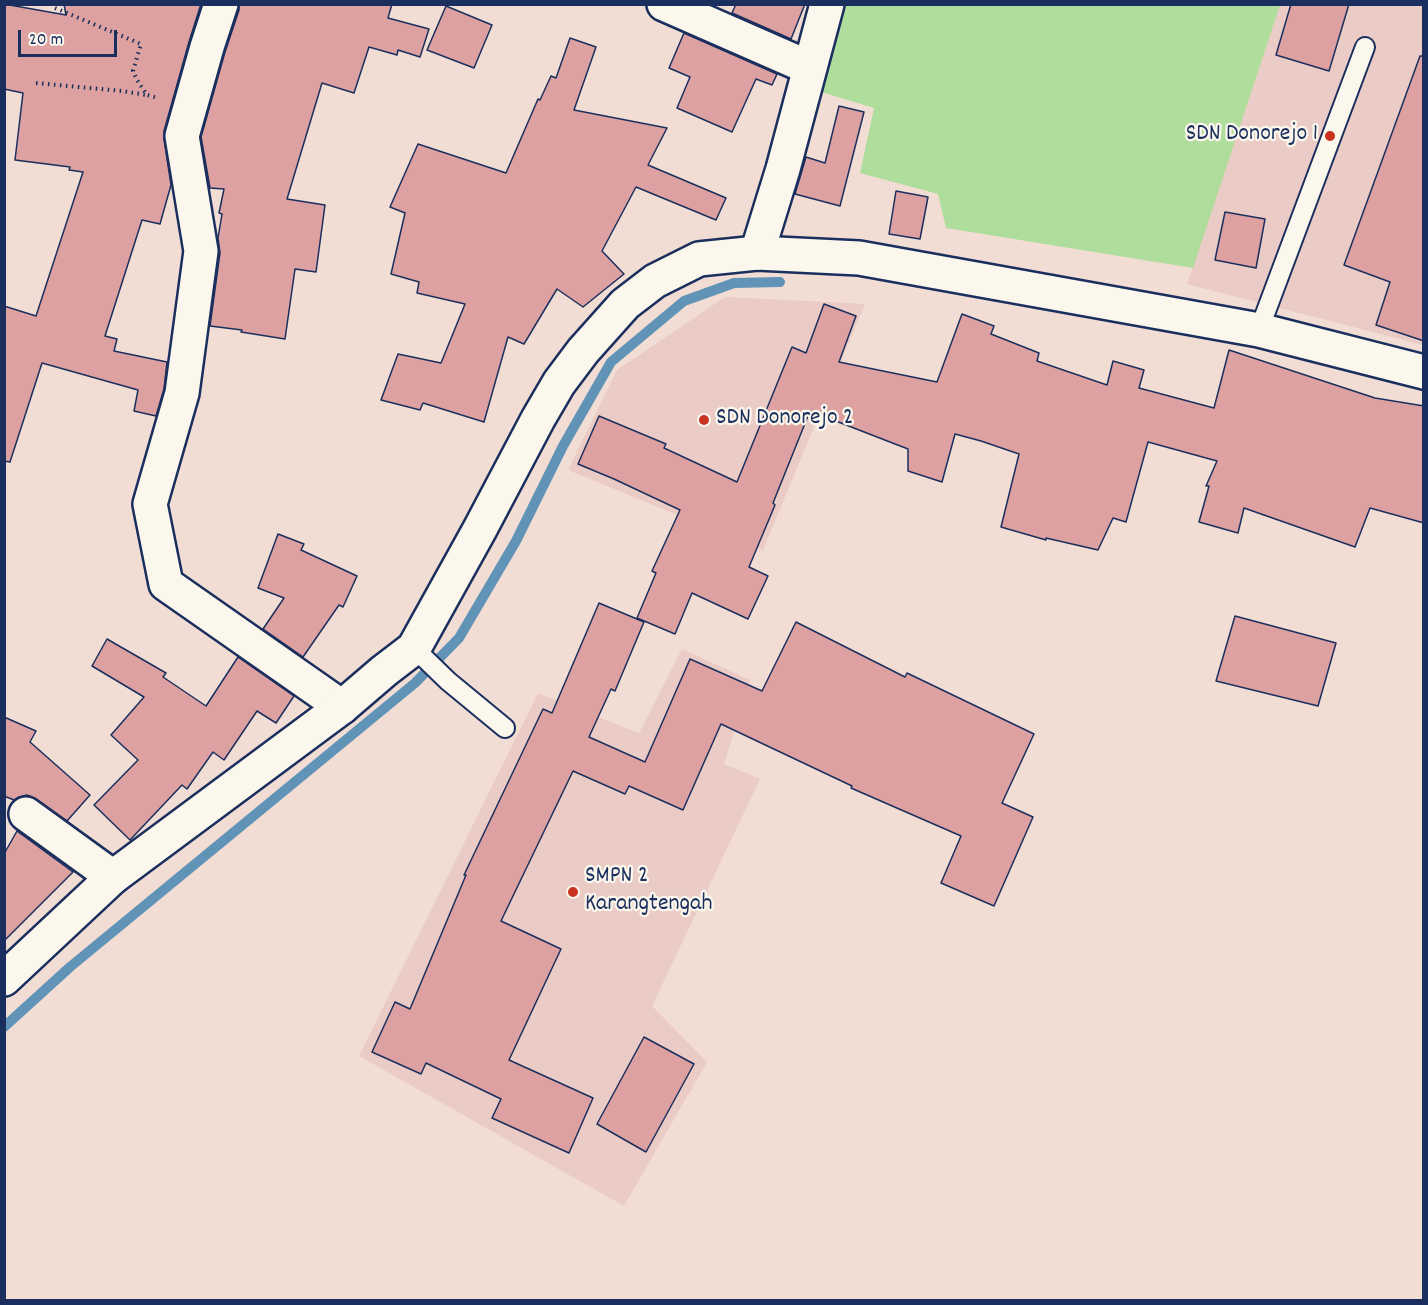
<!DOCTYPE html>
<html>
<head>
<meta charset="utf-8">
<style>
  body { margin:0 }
  #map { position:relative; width:1428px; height:1305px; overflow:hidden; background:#f2ddd5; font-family:Dekko,sans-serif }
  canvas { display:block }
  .frame { position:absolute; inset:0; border:6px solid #1b2f5e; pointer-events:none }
  .scale { position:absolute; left:18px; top:30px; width:99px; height:27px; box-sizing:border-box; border:3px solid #1b2f5e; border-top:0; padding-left:8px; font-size:18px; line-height:21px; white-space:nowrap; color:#1b2f5e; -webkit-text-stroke:4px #fbf7ec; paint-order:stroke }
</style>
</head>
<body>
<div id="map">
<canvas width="1428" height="1305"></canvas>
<div class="frame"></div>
<div class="scale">20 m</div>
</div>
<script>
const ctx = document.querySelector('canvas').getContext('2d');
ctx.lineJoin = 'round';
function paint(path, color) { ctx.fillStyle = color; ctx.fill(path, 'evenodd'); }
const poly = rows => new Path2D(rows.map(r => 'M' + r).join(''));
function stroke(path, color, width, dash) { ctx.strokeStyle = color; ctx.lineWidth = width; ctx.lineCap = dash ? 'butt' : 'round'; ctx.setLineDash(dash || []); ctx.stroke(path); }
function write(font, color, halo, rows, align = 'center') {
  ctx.font = font + ' Dekko,sans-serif'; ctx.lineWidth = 4.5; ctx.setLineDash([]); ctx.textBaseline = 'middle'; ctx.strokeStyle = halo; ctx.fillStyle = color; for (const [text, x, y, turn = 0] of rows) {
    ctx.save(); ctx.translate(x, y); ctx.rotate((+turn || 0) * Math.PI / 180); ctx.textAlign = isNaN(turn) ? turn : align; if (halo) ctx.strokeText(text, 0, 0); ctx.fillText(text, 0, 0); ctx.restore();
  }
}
const built = poly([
  [1280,5,1423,5,1423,345,1187,284],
  [725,297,865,304,763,550,568,470,617,370],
  [682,649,750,680,724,764,760,779,652,1006,707,1062,624,1206,359,1056,538,693,639,733]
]);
const green = poly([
  [842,5,1280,5,1193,268,946,228,938,194,860,173,874,108,818,91]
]);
const stream = poly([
  [4,1027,70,967,415,683,459,638,516,541,563,446,611,362,684,301,734,283,780,282]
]);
const building = poly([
  [4,4,66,15,64,4,201,4,189,42,164,131,164,139,171,185,160,224,142,220,105,336,117,339,114,351,167,362,164,389,156,416,134,411,138,390,42,363,10,462,4,461,4,306,36,316,83,172,69,170,70,167,15,160,23,93,4,89,4,4],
  [239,4,392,4,388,18,429,29,420,57,398,50,397,55,369,47,354,93,322,83,287,199,325,205,316,272,295,269,285,339,241,332,242,330,210,326,220,253,218,238,222,214,219,213,224,189,210,188,201,137,225,52,239,10,239,4],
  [736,4,805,4,791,39,732,13,736,4],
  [1291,4,1349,4,1329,71,1276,55,1291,4],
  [446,6,492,25,474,68,427,50,446,6],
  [684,33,777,74,772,85,756,79,732,132,677,108,690,77,669,68,684,33],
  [570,38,596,47,574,110,667,128,648,165,726,198,716,220,636,187,602,251,624,274,583,307,557,289,524,344,508,337,484,422,423,403,420,410,381,400,398,354,441,363,465,304,417,293,419,282,391,274,405,213,390,207,418,144,506,173,538,99,540,100,551,76,556,78,570,38],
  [1420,56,1424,56,1424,341,1376,325,1390,282,1344,265,1420,56],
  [839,106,864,112,840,206,795,194,806,157,825,163,839,106],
  [896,191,928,197,920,239,889,234,896,191],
  [1225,212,1265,219,1256,268,1215,260,1225,212],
  [824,304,856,316,839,362,937,382,962,314,994,326,991,334,1039,353,1037,361,1107,385,1113,361,1144,370,1139,388,1214,408,1229,350,1375,398,1424,406,1424,523,1370,508,1355,547,1244,508,1238,533,1199,522,1209,486,1206,486,1217,461,1148,442,1126,522,1113,518,1098,550,1046,538,1046,540,1001,527,1019,454,981,441,955,434,942,482,908,471,908,449,810,411,773,503,775,505,749,567,768,576,748,619,692,593,675,634,637,618,656,573,652,571,680,510,614,479,578,464,599,416,666,444,664,448,737,482,792,347,806,353,824,304],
  [278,534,304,544,301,550,357,576,343,607,339,605,303,657,263,629,284,598,258,588,278,534],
  [599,603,644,622,615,691,611,689,589,737,645,762,690,659,762,691,796,622,905,677,907,673,1034,734,1002,803,1033,817,994,906,941,883,961,836,851,788,852,786,721,724,683,810,629,786,625,794,573,771,501,921,561,949,509,1060,593,1098,569,1153,492,1118,501,1099,426,1063,421,1074,372,1052,395,1002,410,1009,466,875,464,875,543,709,552,713,599,603],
  [1235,616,1336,643,1318,706,1216,681,1235,616],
  [107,639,166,673,163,677,206,706,238,657,294,696,276,723,257,711,224,760,213,752,187,789,182,785,130,840,94,805,138,760,111,735,144,697,92,666,107,639],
  [4,717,36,731,30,742,90,795,67,821,36,799,27,795,19,797,14,800,4,796,4,717],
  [17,831,73,872,4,941,4,854,17,831],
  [644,1037,694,1064,646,1152,597,1124,644,1037]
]);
const path = poly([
  [55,8,141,44,133,71,137,80,147,95,158,98],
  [36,83,122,91,146,95]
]);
const service = poly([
  [1259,330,1365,47],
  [414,648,448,681,505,728]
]);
const minor = poly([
  [221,4,207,47,182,136,201,251,182,393,150,504,166,584,342,707],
  [664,4,810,68],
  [757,253,783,169,827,4],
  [26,814,113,877]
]);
const secondary = poly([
  [4,979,113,877,342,707,384,671,414,648,480,529,538,419,559,383,583,351,625,304,655,281,699,259,757,253,859,258,1259,330,1424,372]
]);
const markers = [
  [1330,136,6,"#c8321e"],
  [704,420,6,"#c8321e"],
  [573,892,6,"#c8321e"]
];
const poiNames = [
  ["SDN Donorejo 1",1318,136,"right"],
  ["SDN Donorejo 2",716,420],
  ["SMPN 2",585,878],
  ["Karangtengah",585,906]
];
paint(built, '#ebcbc5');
paint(green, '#afdd9c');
stroke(stream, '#6193b6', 10);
paint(building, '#dca1a0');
stroke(building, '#1b2f5e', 1.5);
stroke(service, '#1b2f5e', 22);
stroke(minor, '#1b2f5e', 38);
stroke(secondary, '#1b2f5e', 38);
stroke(path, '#1b2f5e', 4, [1.5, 4.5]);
stroke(service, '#fbf7ec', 18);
stroke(minor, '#fbf7ec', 33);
stroke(secondary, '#fbf7ec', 33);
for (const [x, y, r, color] of markers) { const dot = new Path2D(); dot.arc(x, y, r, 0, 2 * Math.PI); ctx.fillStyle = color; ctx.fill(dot); stroke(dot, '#fbf7ec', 2); }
write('24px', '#1b2f5e', '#fbf7ec', poiNames, 'left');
</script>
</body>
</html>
